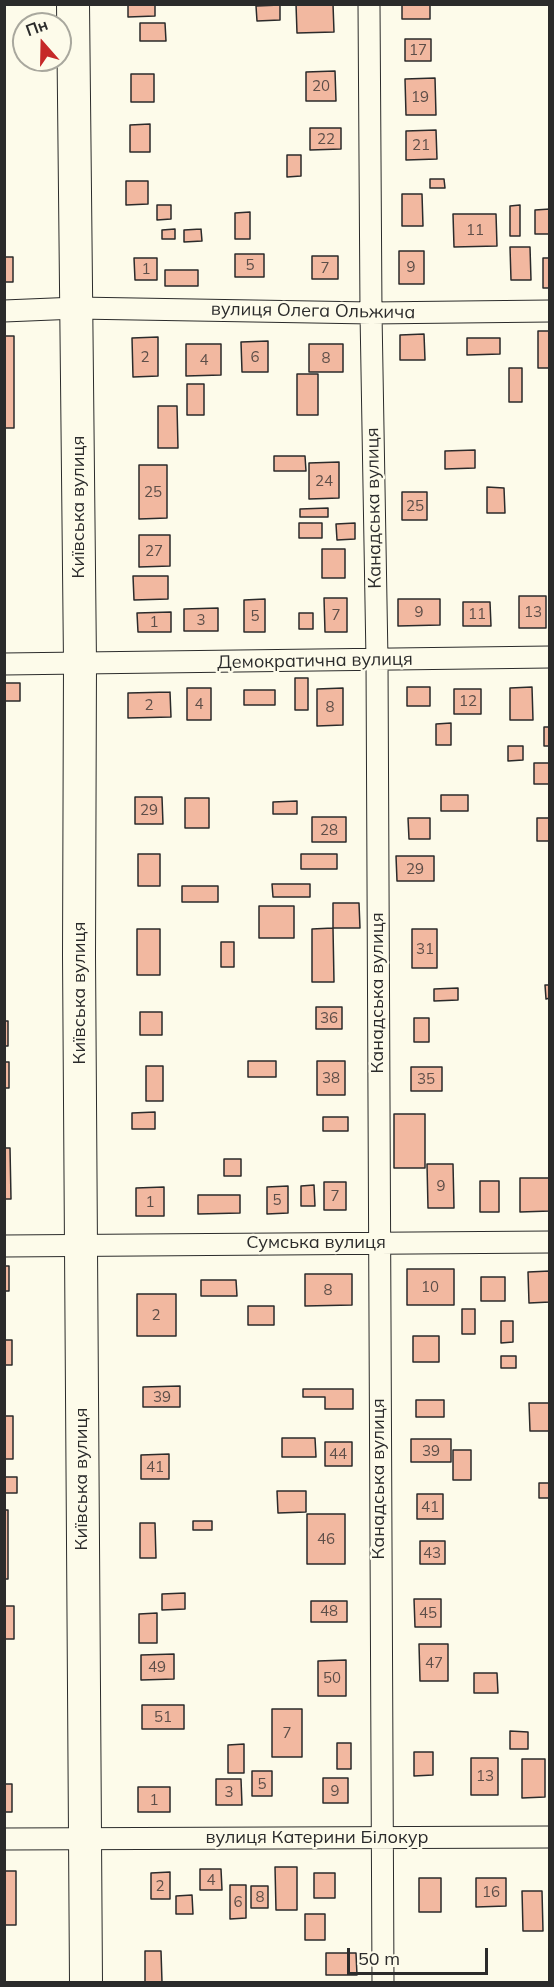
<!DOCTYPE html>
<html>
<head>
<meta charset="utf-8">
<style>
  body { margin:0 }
  #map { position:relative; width:554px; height:1987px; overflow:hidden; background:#fdfbea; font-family:Mulish,sans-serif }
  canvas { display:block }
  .frame { position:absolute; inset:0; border:6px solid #2b2b2b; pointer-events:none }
  .north { position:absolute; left:12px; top:12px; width:60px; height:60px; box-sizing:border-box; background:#fdfbea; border:2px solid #a9a89e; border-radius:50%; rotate:340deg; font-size:16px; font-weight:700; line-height:24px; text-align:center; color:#2b2b2b }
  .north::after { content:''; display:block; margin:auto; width:21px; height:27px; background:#c62828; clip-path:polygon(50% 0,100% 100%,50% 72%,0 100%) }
  .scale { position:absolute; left:347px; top:1948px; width:141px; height:27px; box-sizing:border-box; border:3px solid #2b2b2b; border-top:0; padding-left:8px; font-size:18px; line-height:21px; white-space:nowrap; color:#2b2b2b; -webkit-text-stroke:4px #fdfbea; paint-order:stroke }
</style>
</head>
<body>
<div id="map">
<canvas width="554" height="1987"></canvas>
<div class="frame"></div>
<div class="north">Пн</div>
<div class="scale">50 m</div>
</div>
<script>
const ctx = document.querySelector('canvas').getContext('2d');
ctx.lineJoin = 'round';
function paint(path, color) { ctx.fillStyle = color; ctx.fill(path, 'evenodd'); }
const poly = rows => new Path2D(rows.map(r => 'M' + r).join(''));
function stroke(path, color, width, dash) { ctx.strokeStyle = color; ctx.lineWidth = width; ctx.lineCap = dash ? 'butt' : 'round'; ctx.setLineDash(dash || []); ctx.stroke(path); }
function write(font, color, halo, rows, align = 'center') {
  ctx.font = font + ' Mulish,sans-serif'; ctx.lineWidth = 4.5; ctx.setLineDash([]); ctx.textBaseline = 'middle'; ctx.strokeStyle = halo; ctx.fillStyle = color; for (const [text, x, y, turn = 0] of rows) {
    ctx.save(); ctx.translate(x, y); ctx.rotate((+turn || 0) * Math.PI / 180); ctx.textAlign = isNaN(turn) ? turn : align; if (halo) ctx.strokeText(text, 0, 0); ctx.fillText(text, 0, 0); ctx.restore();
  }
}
const building = poly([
  [128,4,155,4,155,16,128,17,128,4],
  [296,4,333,4,334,32,297,33,296,4],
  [402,4,430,4,430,19,402,19,402,4],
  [280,5,280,20,257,21,256,6,280,5],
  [140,23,165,23,166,41,140,41,140,23],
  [405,39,431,39,431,61,405,61,405,39],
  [335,71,336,101,306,101,306,72,335,71],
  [131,74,154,74,154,102,131,102,131,74],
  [435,78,436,115,406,115,405,79,435,78],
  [150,124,150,152,130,152,130,125,150,124],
  [310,128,341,128,341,149,310,150,310,128],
  [436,130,437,159,406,160,406,131,436,130],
  [287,155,301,155,301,176,287,177,287,155],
  [430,179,444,179,445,188,430,188,430,179],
  [126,181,148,181,148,204,126,205,126,181],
  [402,194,422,194,423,226,402,226,402,194],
  [157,205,171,205,171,219,157,220,157,205],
  [520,205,520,236,510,236,510,206,520,205],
  [550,209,550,234,535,234,535,210,550,209],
  [250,212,250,239,235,239,235,213,250,212],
  [453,214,496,214,497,246,454,247,453,214],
  [175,229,175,239,162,239,162,230,175,229],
  [201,229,202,241,184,242,184,230,201,229],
  [510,247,530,247,531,280,511,280,510,247],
  [399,251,424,251,424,284,399,284,399,251],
  [235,254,264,254,264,277,235,277,235,254],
  [312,256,338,256,338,279,312,279,312,256],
  [4,257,13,257,13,282,4,282,4,257],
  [134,258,157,258,157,280,135,280,134,258],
  [543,258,550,258,550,288,543,288,543,258],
  [165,270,198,270,198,286,165,286,165,270],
  [538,331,550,331,550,368,538,368,538,331],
  [424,334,425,360,400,360,400,335,424,334],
  [4,336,14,336,14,428,4,428,4,336],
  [158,337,158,376,133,377,132,338,158,337],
  [467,338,500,338,500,354,467,355,467,338],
  [268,341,268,372,242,372,241,342,268,341],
  [186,344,221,344,221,375,186,376,186,344],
  [309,344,343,344,343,372,309,372,309,344],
  [509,368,522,368,522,402,509,402,509,368],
  [297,374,318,374,318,415,297,415,297,374],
  [187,384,204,384,204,415,187,415,187,384],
  [158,406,177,406,178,448,158,448,158,406],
  [475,450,475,468,445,469,445,451,475,450],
  [274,456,305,456,306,471,274,471,274,456],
  [339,462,339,498,309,499,309,463,339,462],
  [139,465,167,465,167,518,139,519,139,465],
  [487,487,504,488,505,513,487,513,487,487],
  [402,492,427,492,427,520,402,520,402,492],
  [328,508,328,517,300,517,300,509,328,508],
  [299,523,322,523,322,538,299,538,299,523],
  [355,523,355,539,337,540,336,524,355,523],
  [139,535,170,535,170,566,139,567,139,535],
  [322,549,345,549,345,578,322,578,322,549],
  [133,576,168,576,168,599,134,600,133,576],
  [519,596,546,596,546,628,519,628,519,596],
  [324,598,347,598,347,632,325,632,324,598],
  [265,599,265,632,244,632,244,600,265,599],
  [398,599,440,599,440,625,398,626,398,599],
  [463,602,490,602,491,626,463,626,463,602],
  [218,608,218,631,184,631,184,609,218,608],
  [171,612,171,632,138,632,137,613,171,612],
  [299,613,313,613,313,629,299,629,299,613],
  [295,678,308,678,308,710,295,710,295,678],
  [4,683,20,683,20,701,4,701,4,683],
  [407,687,430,687,430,706,407,706,407,687],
  [532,687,533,720,510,720,510,688,532,687],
  [187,688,211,688,211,720,187,720,187,688],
  [343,688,343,725,317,726,317,689,343,688],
  [454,689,481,689,481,714,454,714,454,689],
  [244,690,275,690,275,705,244,705,244,690],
  [170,692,171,717,128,718,128,693,170,692],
  [451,723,451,745,436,745,436,724,451,723],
  [544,727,550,727,550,746,544,746,544,727],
  [508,746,523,746,523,760,508,761,508,746],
  [534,763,550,763,550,784,534,784,534,763],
  [441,795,468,795,468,811,441,811,441,795],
  [135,797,162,797,163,824,135,824,135,797],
  [185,798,209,798,209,828,185,828,185,798],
  [297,801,297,814,273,814,273,802,297,801],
  [312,817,346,817,346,842,312,842,312,817],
  [408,818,430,818,430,839,409,839,408,818],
  [537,818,550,818,550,841,537,841,537,818],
  [138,854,160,854,160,886,138,886,138,854],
  [301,854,337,854,337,869,301,869,301,854],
  [396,856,434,856,434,881,397,881,396,856],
  [272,884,310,884,310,897,273,897,272,884],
  [182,886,218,886,218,902,182,902,182,886],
  [333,903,359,903,360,928,333,928,333,903],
  [259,906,294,906,294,938,259,938,259,906],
  [333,928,334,982,312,982,312,929,333,928],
  [137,929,160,929,160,975,137,975,137,929],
  [412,929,437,929,437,968,412,968,412,929],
  [221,942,234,942,234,967,221,967,221,942],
  [545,985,550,985,550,998,546,999,545,985],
  [458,988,458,1000,434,1001,434,989,458,988],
  [316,1007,342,1007,342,1029,316,1029,316,1007],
  [140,1012,162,1012,162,1035,140,1035,140,1012],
  [414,1018,429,1018,429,1042,414,1042,414,1018],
  [4,1021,8,1021,8,1046,4,1046,4,1021],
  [248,1061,276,1061,276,1077,248,1077,248,1061],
  [317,1061,345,1061,345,1095,317,1095,317,1061],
  [4,1062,9,1062,9,1088,4,1088,4,1062],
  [146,1066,163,1066,163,1101,146,1101,146,1066],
  [411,1067,442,1067,442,1091,411,1091,411,1067],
  [155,1112,155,1129,132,1129,132,1113,155,1112],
  [394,1114,425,1114,425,1168,394,1168,394,1114],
  [323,1117,348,1117,348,1131,323,1131,323,1117],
  [4,1148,10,1148,11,1199,4,1199,4,1148],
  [224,1159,241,1159,241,1176,224,1176,224,1159],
  [427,1164,453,1164,454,1208,428,1208,427,1164],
  [520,1178,550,1178,550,1211,520,1212,520,1178],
  [480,1181,499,1181,499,1212,480,1212,480,1181],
  [324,1182,346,1182,346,1210,324,1210,324,1182],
  [314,1185,315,1206,301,1206,301,1186,314,1185],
  [288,1186,288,1213,267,1214,267,1187,288,1186],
  [164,1187,164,1216,136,1216,136,1188,164,1187],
  [198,1195,240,1195,240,1213,198,1214,198,1195],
  [4,1266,9,1266,9,1291,4,1291,4,1266],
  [407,1269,454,1269,454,1305,407,1305,407,1269],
  [550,1271,550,1302,529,1303,528,1272,550,1271],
  [305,1274,352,1274,352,1305,305,1306,305,1274],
  [481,1277,505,1277,505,1301,481,1301,481,1277],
  [201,1280,236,1280,237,1296,201,1296,201,1280],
  [137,1294,176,1294,176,1336,137,1336,137,1294],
  [248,1306,274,1306,274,1325,248,1325,248,1306],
  [462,1309,475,1309,475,1334,462,1334,462,1309],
  [501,1321,513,1321,513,1342,501,1343,501,1321],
  [413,1336,439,1336,439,1362,413,1362,413,1336],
  [4,1340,12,1340,12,1365,4,1365,4,1340],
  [501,1356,516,1356,516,1368,501,1368,501,1356],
  [180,1386,180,1407,143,1407,143,1387,180,1386],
  [303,1389,353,1389,353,1409,325,1409,325,1397,303,1397,303,1389],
  [416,1400,444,1400,444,1417,416,1417,416,1400],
  [529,1403,550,1403,550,1431,530,1431,529,1403],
  [4,1416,13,1416,13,1459,4,1459,4,1416],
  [282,1438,315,1438,316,1457,282,1457,282,1438],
  [411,1439,451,1439,451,1462,411,1462,411,1439],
  [325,1442,352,1442,352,1466,325,1466,325,1442],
  [453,1450,471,1450,471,1480,453,1480,453,1450],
  [169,1454,169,1479,141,1479,141,1455,169,1454],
  [4,1477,17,1477,17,1493,4,1493,4,1477],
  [539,1483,550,1483,550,1498,539,1498,539,1483],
  [277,1491,306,1491,306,1512,278,1513,277,1491],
  [417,1494,443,1494,443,1519,417,1519,417,1494],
  [4,1510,8,1510,8,1579,4,1579,4,1510],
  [307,1514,345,1514,345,1564,307,1564,307,1514],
  [193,1521,212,1521,212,1530,193,1530,193,1521],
  [140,1523,155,1523,156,1558,140,1558,140,1523],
  [420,1541,445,1541,445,1564,420,1564,420,1541],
  [185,1593,185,1609,162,1610,162,1594,185,1593],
  [414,1599,441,1599,441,1627,415,1627,414,1599],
  [311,1601,347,1601,347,1622,311,1622,311,1601],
  [4,1606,14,1606,14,1639,4,1639,4,1606],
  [157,1613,157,1643,139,1643,139,1614,157,1613],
  [419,1644,448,1644,448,1681,420,1681,419,1644],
  [174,1654,174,1679,141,1680,141,1655,174,1654],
  [346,1660,346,1696,318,1696,318,1661,346,1660],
  [474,1673,497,1673,498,1693,474,1693,474,1673],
  [142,1705,184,1705,184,1729,142,1729,142,1705],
  [272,1709,302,1709,302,1757,272,1757,272,1709],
  [510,1731,528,1732,528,1749,510,1749,510,1731],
  [337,1743,351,1743,351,1769,337,1769,337,1743],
  [244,1744,244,1773,228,1773,228,1745,244,1744],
  [414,1752,433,1752,433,1775,414,1776,414,1752],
  [471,1758,498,1758,498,1795,471,1795,471,1758],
  [522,1759,545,1759,545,1797,522,1798,522,1759],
  [252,1771,272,1771,272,1796,252,1796,252,1771],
  [323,1778,348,1778,348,1803,323,1803,323,1778],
  [216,1779,241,1779,242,1805,216,1805,216,1779],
  [4,1784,12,1784,12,1812,4,1812,4,1784],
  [138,1787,170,1787,170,1812,138,1812,138,1787],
  [275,1867,297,1867,297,1910,276,1910,275,1867],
  [200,1869,221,1869,222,1890,200,1890,200,1869],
  [4,1871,16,1871,16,1925,4,1925,4,1871],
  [170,1872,170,1899,151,1899,151,1873,170,1872],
  [314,1873,335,1873,335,1898,314,1898,314,1873],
  [419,1878,441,1878,441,1912,419,1912,419,1878],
  [476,1878,506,1878,506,1906,476,1907,476,1878],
  [230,1885,246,1885,246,1918,230,1919,230,1885],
  [251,1886,268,1886,268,1908,251,1908,251,1886],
  [522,1891,542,1891,543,1931,523,1931,522,1891],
  [192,1895,193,1914,176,1914,176,1896,192,1895],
  [305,1914,325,1914,325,1940,305,1940,305,1914],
  [145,1951,161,1951,162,1982,145,1982,145,1951],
  [326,1953,356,1953,357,1975,326,1975,326,1953]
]);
const minor = poly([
  [369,4,371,313,377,660,383,1982],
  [4,311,77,308,371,313,550,311],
  [4,664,550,657],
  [4,1246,550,1242],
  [4,1839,550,1837]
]);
const highway = poly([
  [73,4,80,663,79,955,86,1982]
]);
const numberNames = [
  ["17",418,50],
  ["20",321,86],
  ["19",420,97],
  ["22",326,139],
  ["21",421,145],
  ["11",475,230],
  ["5",250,265],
  ["9",411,267],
  ["7",325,268],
  ["1",146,269],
  ["2",145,357],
  ["6",255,357],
  ["8",326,358],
  ["4",204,360],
  ["24",324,481],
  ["25",153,492],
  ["25",415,506],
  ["27",154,551],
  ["9",419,612],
  ["13",533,612],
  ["11",477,614],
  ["7",336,615],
  ["5",255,616],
  ["3",201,620],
  ["1",154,622],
  ["12",468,701],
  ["4",199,704],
  ["2",149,705],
  ["8",330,707],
  ["29",149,810],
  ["28",329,830],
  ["29",415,869],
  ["31",425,949],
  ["36",329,1018],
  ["38",331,1078],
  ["35",426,1079],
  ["9",441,1186],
  ["7",335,1196],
  ["5",277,1200],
  ["1",150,1202],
  ["10",430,1287],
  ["8",328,1290],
  ["2",156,1315],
  ["39",162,1397],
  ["39",431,1451],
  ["44",338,1454],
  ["41",155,1467],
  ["41",430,1507],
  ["46",326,1539],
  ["43",432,1553],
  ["48",329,1611],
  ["45",428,1613],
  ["47",434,1663],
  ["49",157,1667],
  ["50",332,1678],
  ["51",163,1717],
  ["7",287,1733],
  ["13",485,1776],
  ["5",262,1784],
  ["9",335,1791],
  ["3",229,1792],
  ["1",154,1800],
  ["4",211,1880],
  ["2",160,1886],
  ["16",491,1892],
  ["8",260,1897],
  ["6",238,1902]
];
const streetNames = [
  ["вулиця Олега Ольжича",313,311,1],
  ["Київська вулиця",79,507,-90],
  ["Канадська вулиця",374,508,-91],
  ["Демократична вулиця",315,661,-1],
  ["Київська вулиця",80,993,-90],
  ["Канадська вулиця",378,993,-90],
  ["Сумська вулиця",316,1243],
  ["Київська вулиця",82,1479,-90],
  ["Канадська вулиця",379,1479,-90],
  ["вулиця Катерини Білокур",317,1838]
];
paint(building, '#f2b8a0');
stroke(building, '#2b2b2b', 1.5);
stroke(minor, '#2b2b2b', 23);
stroke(highway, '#2b2b2b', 34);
stroke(minor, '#fdfbea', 21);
stroke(highway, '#fdfbea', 32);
write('15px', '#5d4e48', null, numberNames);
write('18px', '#2b2b2b', '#fdfbea', streetNames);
</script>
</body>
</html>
